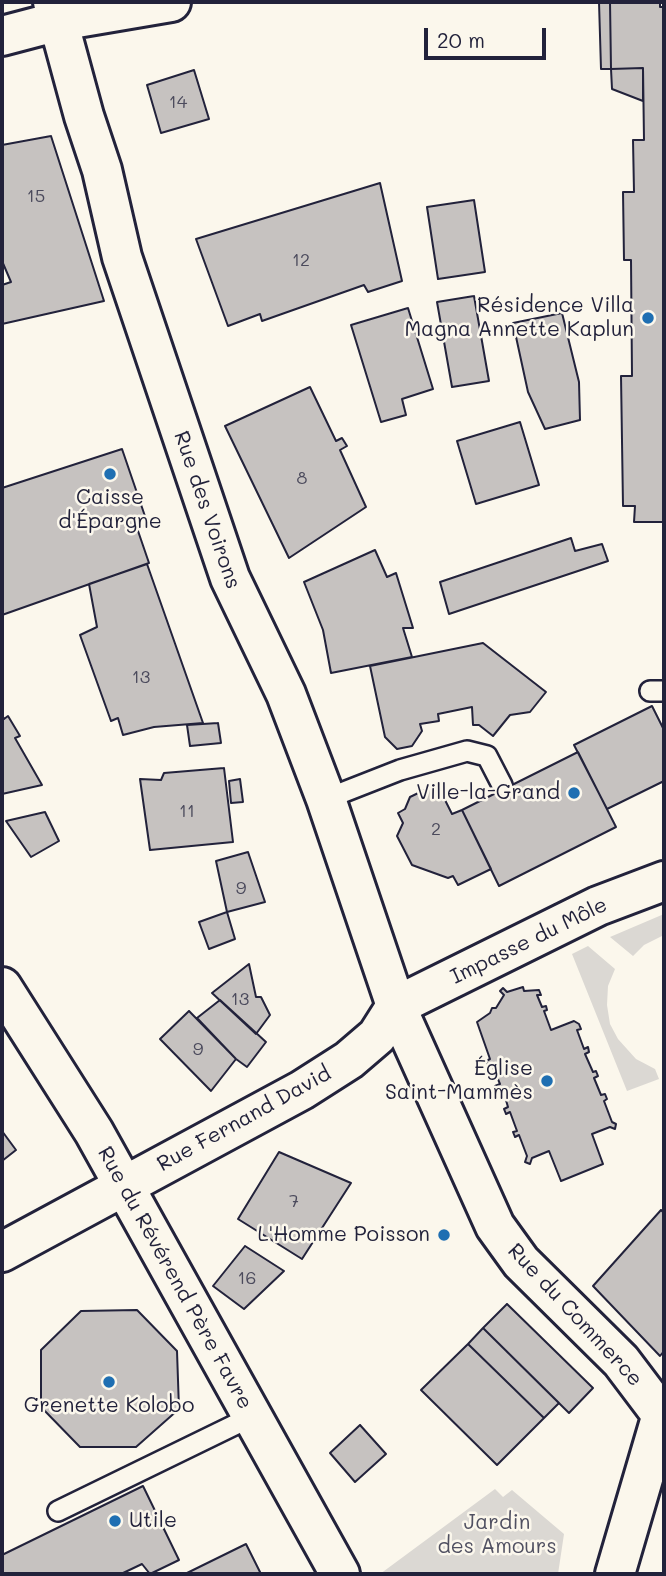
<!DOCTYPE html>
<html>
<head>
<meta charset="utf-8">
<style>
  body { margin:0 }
  #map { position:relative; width:666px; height:1576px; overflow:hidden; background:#fbf7ec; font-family:Mali,sans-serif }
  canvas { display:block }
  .frame { position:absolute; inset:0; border:4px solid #22223b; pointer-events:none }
  .scale { position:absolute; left:424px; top:28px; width:122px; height:32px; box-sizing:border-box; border:4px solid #22223b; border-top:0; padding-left:9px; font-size:21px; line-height:24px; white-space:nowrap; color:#22223b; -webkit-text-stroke:5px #fbf7ec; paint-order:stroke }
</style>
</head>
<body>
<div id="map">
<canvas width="666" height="1576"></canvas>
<div class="frame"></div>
<div class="scale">20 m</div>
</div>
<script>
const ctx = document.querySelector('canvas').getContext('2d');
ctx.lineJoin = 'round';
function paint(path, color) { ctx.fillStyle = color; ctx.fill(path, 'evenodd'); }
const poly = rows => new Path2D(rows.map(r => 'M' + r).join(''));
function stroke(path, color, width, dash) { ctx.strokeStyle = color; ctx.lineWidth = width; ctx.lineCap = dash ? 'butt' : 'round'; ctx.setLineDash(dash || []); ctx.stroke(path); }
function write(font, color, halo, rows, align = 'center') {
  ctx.font = font + ' Mali,sans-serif'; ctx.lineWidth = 5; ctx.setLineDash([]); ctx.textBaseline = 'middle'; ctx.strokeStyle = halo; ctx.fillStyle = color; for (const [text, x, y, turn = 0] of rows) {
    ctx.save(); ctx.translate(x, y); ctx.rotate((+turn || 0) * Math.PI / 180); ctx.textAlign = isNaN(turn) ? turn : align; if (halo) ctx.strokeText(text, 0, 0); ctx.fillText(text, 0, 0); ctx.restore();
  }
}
const green = poly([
  [664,914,664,935,644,945,633,956,610,937],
  [588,946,615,969,608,986,607,1005,610,1024,618,1039,636,1059,655,1069,659,1079,627,1091,572,954],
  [495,1489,503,1497,512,1490,564,1534,558,1574,380,1574]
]);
const building = poly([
  [599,2,610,2,611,69,601,69,599,2],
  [610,2,660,2,660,7,664,7,664,522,634,522,635,506,623,506,621,376,632,376,631,260,624,260,623,192,634,192,633,140,644,140,643,68,611,69,610,2],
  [643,68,643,101,612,89,611,69,643,68],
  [194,70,209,119,161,133,147,85,194,70],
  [51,136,104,301,2,324,2,285,11,282,2,261,2,145,51,136],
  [380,183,402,281,368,292,364,285,262,321,260,314,228,326,196,239,380,183],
  [474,200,485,272,438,279,427,207,474,200],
  [474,296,489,381,452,387,437,302,474,296],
  [408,308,433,389,402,399,406,415,381,422,351,325,408,308],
  [562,313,579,382,580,420,545,429,528,392,513,323,562,313],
  [310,387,336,441,342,438,347,446,340,450,366,507,289,558,225,426,310,387],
  [520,422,539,485,476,504,457,441,520,422],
  [122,449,148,525,137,528,149,563,2,615,2,488,122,449],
  [571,538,575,551,602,544,608,561,449,614,440,582,571,538],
  [375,550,387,577,396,573,413,628,403,628,412,657,331,673,323,630,304,582,375,550],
  [147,564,203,723,154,727,123,735,118,718,111,721,80,635,97,627,89,584,147,564],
  [483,643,546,692,530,712,510,715,493,736,479,725,473,725,472,707,438,714,439,721,420,724,422,731,412,746,397,749,385,737,370,666,483,643],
  [652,706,664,730,664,781,607,809,574,745,652,706],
  [2,715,4,719,8,716,20,736,15,738,42,785,2,794,2,715],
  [218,723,221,743,190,746,187,725,218,723],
  [578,752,616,827,499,886,462,810,578,752],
  [224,768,233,842,150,850,140,779,161,780,164,773,224,768],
  [240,779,243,802,231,803,229,781,240,779],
  [437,784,452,814,462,810,491,869,458,885,453,876,448,878,412,865,397,836,403,823,398,813,405,809,410,797,437,784],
  [45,812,59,841,31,857,6,821,45,812],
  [248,852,265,902,227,912,216,861,248,852],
  [227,912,235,939,209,949,199,922,227,912],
  [249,964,256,997,261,997,270,1015,256,1034,212,993,249,964],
  [523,987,524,991,539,990,541,995,537,995,542,1007,546,1006,547,1010,544,1011,551,1030,574,1021,579,1024,581,1029,577,1030,584,1049,588,1047,589,1052,585,1054,593,1072,596,1071,598,1076,594,1078,601,1095,605,1094,607,1099,604,1101,612,1122,616,1124,615,1129,610,1127,592,1134,603,1164,561,1181,549,1151,532,1158,530,1164,525,1162,527,1156,519,1135,515,1137,513,1132,517,1131,510,1112,506,1114,504,1109,508,1107,505,1097,495,1086,500,1084,492,1065,488,1066,486,1061,490,1059,477,1022,490,1013,492,1008,496,1008,504,995,500,991,503,988,507,992,523,987],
  [220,1000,266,1042,247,1067,236,1059,197,1018,220,1000],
  [189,1011,236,1059,211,1091,160,1039,189,1011],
  [2,1131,16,1150,2,1161,2,1131],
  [279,1152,351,1183,302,1259,238,1219,279,1152],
  [661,1210,664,1213,664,1351,660,1356,593,1286,661,1210],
  [245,1246,284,1271,244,1309,213,1286,245,1246],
  [507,1304,593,1388,569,1413,483,1328,507,1304],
  [137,1310,177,1351,179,1409,136,1447,80,1447,41,1407,41,1350,81,1311,137,1310],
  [483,1328,559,1403,544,1418,468,1344,483,1328],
  [468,1344,544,1418,497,1465,421,1390,468,1344],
  [360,1425,386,1454,355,1482,330,1453,360,1425],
  [143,1486,179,1560,150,1574,142,1564,121,1574,2,1574,2,1555,143,1486],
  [246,1544,261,1574,185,1574,246,1544]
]);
const lane = poly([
  [650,691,664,691],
  [326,799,400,770,467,751,487,756,502,785],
  [58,1511,253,1416]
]);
const street = poly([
  [396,1006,598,906,664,881]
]);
const secondary = poly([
  [53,2,84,116,102,170,122,257,230,578,286,694,326,799,396,1006,495,1226,521,1262,621,1361,664,1418],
  [2,36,59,21,171,2],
  [2,987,94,1132,340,1574],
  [2,1252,302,1090,349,1060,377,1036,396,1006],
  [615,1574,662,1414]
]);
const markers = [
  [648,318,7,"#1f6fb2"],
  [110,474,7,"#1f6fb2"],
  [574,793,7,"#1f6fb2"],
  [547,1081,7,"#1f6fb2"],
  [444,1235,7,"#1f6fb2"],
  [109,1382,7,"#1f6fb2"],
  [115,1521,7,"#1f6fb2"]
];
const numberNames = [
  ["14",178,102],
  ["15",36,196],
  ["12",301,260],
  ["8",302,478],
  ["13",141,677],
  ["11",187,811],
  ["2",436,829],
  ["9",241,888],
  ["13",240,999],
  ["9",198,1049],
  ["7",294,1201],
  ["16",247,1278]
];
const poiNames = [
  ["Résidence Villa",634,306],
  ["Magna Annette Kaplun",634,330],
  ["Caisse",110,498,"center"],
  ["d'Épargne",110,522,"center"],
  ["Ville-la-Grand",560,793],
  ["Église",533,1069],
  ["Saint-Mammès",533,1093],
  ["L'Homme Poisson",430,1235],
  ["Grenette Kolobo",109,1406,"center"],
  ["Utile",129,1521,"left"]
];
const streetNames = [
  ["Rue des Voirons",207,510,71],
  ["Impasse du Môle",529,941,-26],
  ["Rue Fernand David",244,1119,-29],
  ["Rue du Révérend Père Favre",175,1278,61],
  ["Rue du Commerce",575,1315,47]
];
const parkNames = [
  ["Jardin",497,1523],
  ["des Amours",497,1547]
];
paint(green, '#dbd8d3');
paint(building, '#c6c2c0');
stroke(building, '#22223b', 2);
stroke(lane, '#22223b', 24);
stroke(street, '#22223b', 44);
stroke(secondary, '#22223b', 44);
stroke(lane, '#fbf7ec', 19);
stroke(street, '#fbf7ec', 38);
stroke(secondary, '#fbf7ec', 38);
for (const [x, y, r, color] of markers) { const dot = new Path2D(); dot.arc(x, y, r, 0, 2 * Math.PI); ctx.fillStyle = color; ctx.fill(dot); stroke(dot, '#fbf7ec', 2.5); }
write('18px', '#4b4a5c', null, numberNames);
write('21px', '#22223b', '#fbf7ec', poiNames, 'right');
write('21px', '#22223b', '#fbf7ec', streetNames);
write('21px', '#505061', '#fbf7ec', parkNames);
</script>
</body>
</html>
